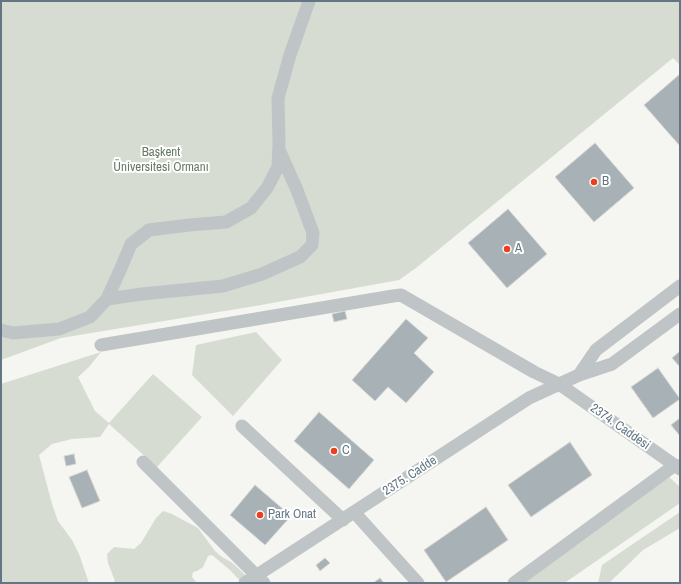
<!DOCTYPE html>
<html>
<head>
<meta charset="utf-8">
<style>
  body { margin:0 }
  #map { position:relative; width:681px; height:584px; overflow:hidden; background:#f5f5f1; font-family:"Archivo Narrow",sans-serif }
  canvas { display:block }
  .frame { position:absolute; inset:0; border:2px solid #627783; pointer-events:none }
</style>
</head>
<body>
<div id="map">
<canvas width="681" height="584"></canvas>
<div class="frame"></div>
</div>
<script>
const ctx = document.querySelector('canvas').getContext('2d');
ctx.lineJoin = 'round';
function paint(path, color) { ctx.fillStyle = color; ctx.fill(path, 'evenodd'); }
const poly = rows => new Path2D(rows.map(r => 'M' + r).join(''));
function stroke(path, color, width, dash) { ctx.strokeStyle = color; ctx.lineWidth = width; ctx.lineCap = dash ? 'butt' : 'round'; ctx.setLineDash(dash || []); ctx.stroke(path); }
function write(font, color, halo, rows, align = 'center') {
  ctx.font = font + ' "Archivo Narrow",sans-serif'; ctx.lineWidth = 4; ctx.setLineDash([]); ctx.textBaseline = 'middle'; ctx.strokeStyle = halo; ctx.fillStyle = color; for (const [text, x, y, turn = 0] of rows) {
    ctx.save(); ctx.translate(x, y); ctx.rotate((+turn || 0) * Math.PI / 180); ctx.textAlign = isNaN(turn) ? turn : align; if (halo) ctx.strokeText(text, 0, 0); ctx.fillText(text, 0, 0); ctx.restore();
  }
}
const green = poly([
  [1,1,680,1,680,65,673,58,416,268,399,280,261,305,61,338,1,360],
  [256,332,282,360,233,416,192,375,196,345],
  [101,352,89,367,78,377,95,411,109,423,153,374,202,417,157,467,109,424,100,437,72,439,52,444,39,455,52,504,58,521,72,540,79,554,89,583,1,583,1,384],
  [668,476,680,487,680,503,566,582,566,583,521,583],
  [163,511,172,514,198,528,215,551,222,557,231,562,238,568,248,578,241,582,230,570,212,555,208,556,203,567,197,571,193,572,192,577,197,583,112,583,115,581,108,563,107,554,114,547,134,549,141,543,156,518],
  [680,512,680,528,643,550,609,583,598,583,602,565]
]);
const building = poly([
  [680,74,680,146,644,105,680,74],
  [595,143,634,188,594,222,555,177,595,143],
  [508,209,547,254,507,288,468,243,508,209],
  [345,311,347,319,334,322,332,314,345,311],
  [406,319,428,338,414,353,434,372,406,403,388,387,375,401,352,380,406,319],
  [680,351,680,367,672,358,680,351],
  [658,368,680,399,653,418,631,387,658,368],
  [319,412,374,460,349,489,294,441,319,412],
  [680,418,680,436,671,425,680,418],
  [570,442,592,475,531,517,508,485,570,442],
  [74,454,76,464,66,466,64,456,74,454],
  [87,470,100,501,82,508,69,477,87,470],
  [255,485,291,516,265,545,230,515,255,485],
  [486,507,508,540,446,582,424,550,486,507],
  [325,558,330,563,320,571,316,565,325,558],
  [380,578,384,583,373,583,380,578]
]);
const minor = poly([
  [107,299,142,294,223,286,262,274,300,257,312,245,313,233,297,190,280,152],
  [1,330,13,333,59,329,90,317,107,299,121,268,131,244,149,230,189,225,226,222,251,208,267,188,278,167,279,143,278,98,290,55,309,1],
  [101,345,393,296,401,295,534,372,559,384,680,469],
  [579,375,596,350,680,286],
  [242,426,343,520],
  [143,462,264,583],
  [354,512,418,583],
  [245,583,529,398,579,375,612,364,680,314],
  [514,583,675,465]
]);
const markers = [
  [594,182,4,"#eb401b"],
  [507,249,4,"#eb401b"],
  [334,451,4,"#eb401b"],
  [260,515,4,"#eb401b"]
];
const parkNames = [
  ["Başkent",161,153],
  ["Üniversitesi Ormanı",161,168]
];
const poiNames = [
  ["B",602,182],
  ["A",515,249],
  ["C",342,451],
  ["Park Onat",268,515]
];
const streetNames = [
  ["2374. Caddesi",620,427,35],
  ["2375. Cadde",410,476,-33]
];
paint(green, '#d6dcd2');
paint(building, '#a8b2b6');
stroke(building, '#d6d6d4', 1);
stroke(minor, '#bfc5c7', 13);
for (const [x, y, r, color] of markers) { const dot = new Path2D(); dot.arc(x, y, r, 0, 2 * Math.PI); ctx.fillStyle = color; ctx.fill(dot); stroke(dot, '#fff', 1.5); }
write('13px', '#687a62', '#fff', parkNames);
write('13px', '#627783', '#fff', poiNames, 'left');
write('13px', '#627783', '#fff', streetNames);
</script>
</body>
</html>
